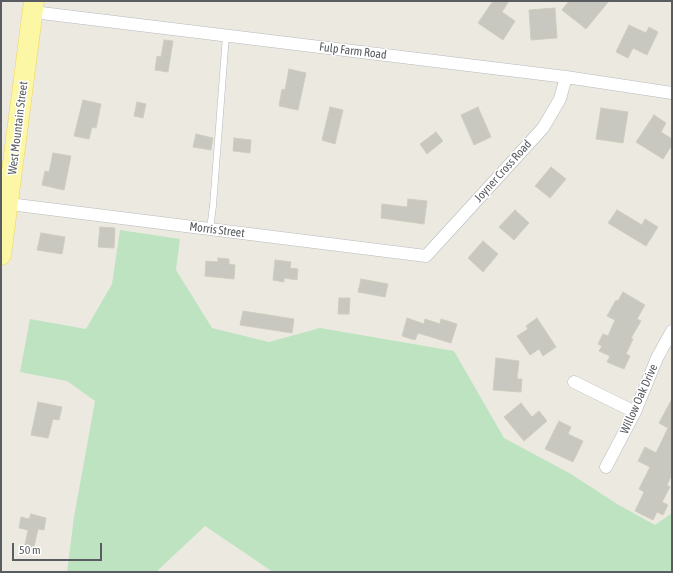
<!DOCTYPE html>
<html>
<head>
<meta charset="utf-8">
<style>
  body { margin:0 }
  #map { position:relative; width:673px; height:573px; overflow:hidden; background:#eceae0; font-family:"Asap Condensed",sans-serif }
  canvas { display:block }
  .frame { position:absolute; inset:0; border:2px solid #595c61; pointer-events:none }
  .scale { position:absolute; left:12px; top:543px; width:90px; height:18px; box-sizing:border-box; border:2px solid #595c61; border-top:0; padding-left:5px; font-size:12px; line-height:14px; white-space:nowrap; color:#595c61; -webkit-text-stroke:3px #fff; paint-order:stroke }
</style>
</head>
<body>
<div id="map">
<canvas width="673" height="573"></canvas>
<div class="frame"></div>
<div class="scale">50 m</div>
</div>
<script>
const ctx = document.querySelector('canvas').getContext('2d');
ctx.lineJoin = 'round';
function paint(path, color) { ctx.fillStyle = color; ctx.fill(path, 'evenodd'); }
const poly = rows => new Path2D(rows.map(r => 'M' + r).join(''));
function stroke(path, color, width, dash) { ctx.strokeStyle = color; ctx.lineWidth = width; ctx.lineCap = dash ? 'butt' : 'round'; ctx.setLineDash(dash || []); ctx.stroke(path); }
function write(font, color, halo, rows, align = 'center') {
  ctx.font = font + ' "Asap Condensed",sans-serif'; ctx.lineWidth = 3; ctx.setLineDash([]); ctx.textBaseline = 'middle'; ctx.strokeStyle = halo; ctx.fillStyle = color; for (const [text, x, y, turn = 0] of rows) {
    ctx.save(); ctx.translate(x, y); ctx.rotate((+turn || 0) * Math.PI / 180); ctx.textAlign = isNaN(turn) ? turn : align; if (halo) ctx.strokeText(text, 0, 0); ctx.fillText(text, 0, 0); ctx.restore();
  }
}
const green = poly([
  [120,230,180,239,176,270,212,328,269,342,320,328,454,351,504,438,571,474,617,504,655,525,672,513,672,572,273,572,205,526,156,572,67,572,74,517,95,401,67,381,20,372,30,319,86,329,112,284]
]);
const building = poly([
  [493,1,509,1,502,12,515,21,503,40,478,23,493,1],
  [569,1,609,1,586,29,562,10,569,1],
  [555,8,557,38,531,40,529,10,555,8],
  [629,25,646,33,649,27,658,32,647,55,633,48,628,58,616,52,629,25],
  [164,40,173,41,168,72,155,70,157,56,161,57,164,40],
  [289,69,306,73,298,110,279,106,282,89,285,90,289,69],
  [83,100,101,104,96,128,92,127,89,139,74,136,83,100],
  [137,102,146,104,143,118,134,116,137,102],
  [330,107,343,110,335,144,322,140,330,107],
  [478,107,491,137,474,145,461,115,478,107],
  [601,108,628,112,623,143,596,139,601,108],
  [654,115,666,123,661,132,672,139,672,145,663,159,636,142,654,115],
  [436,132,443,141,427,154,420,144,436,132],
  [196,134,213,138,211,150,193,147,196,134],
  [234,138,251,140,250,153,233,151,234,138],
  [53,153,71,156,64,190,42,185,45,171,49,172,53,153],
  [551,167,566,179,550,198,535,186,551,167],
  [408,199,427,201,424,224,381,218,382,204,407,207,408,199],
  [515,210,529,223,514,240,499,227,515,210],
  [617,210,642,225,645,219,658,227,646,246,608,223,617,210],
  [100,227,115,228,114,248,98,247,100,227],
  [41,233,65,237,62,254,37,250,41,233],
  [483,241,498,254,483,272,468,258,483,241],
  [218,258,229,259,229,264,235,265,234,279,205,276,206,261,218,262,218,258],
  [275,260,291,262,290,268,298,269,297,280,284,278,284,282,273,280,275,260],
  [361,279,388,284,385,297,358,292,361,279],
  [623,292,645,305,637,319,641,321,631,338,633,339,626,354,630,356,624,369,607,362,610,356,599,351,602,346,598,344,603,334,608,336,615,320,607,316,616,300,618,301,623,292],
  [339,298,350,298,349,314,338,314,339,298],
  [243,311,294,319,292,333,240,325,243,311],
  [407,318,424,324,425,319,440,324,441,319,457,324,451,343,418,333,415,340,402,336,407,318],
  [537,318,556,347,543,356,539,349,530,355,517,336,528,329,526,326,537,318],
  [496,358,519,361,517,379,522,379,521,392,493,390,496,358],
  [672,399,672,474,667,485,670,487,662,502,668,505,663,515,657,512,653,520,635,511,644,492,639,489,650,467,638,461,645,447,656,453,668,428,659,423,672,399],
  [38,402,62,407,59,420,53,419,48,438,31,435,38,402],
  [521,403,532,417,539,411,547,421,524,441,504,417,521,403],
  [559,421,571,427,568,434,583,441,573,462,545,449,559,421],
  [31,514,46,518,44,530,38,529,33,551,24,549,28,530,19,528,21,517,29,519,31,514]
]);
const lane = poly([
  [210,229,213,206,226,35]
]);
const street = poly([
  [33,12,566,77,672,93],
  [9,204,426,256,543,128,560,99,566,77],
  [574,382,635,412],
  [606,467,635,412,657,358,672,331]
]);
const primary = poly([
  [1,255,34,1]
]);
const streetNames = [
  ["Fulp Farm Road",353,51,7],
  ["West Mountain Street",18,128,-83],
  ["Joyner Cross Road",503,171,-48],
  ["Morris Street",217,230,7],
  ["Willow Oak Drive",639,399,-66]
];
paint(green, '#bde3c1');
paint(building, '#c8c7c0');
stroke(building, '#d0ccbf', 1);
stroke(lane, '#b6b8bd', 7);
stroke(street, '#b6b8bd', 13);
stroke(primary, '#ecd359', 21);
stroke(lane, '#fff', 6);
stroke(street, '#fff', 12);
stroke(primary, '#fcf7a5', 20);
write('12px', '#595c61', '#fff', streetNames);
</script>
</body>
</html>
